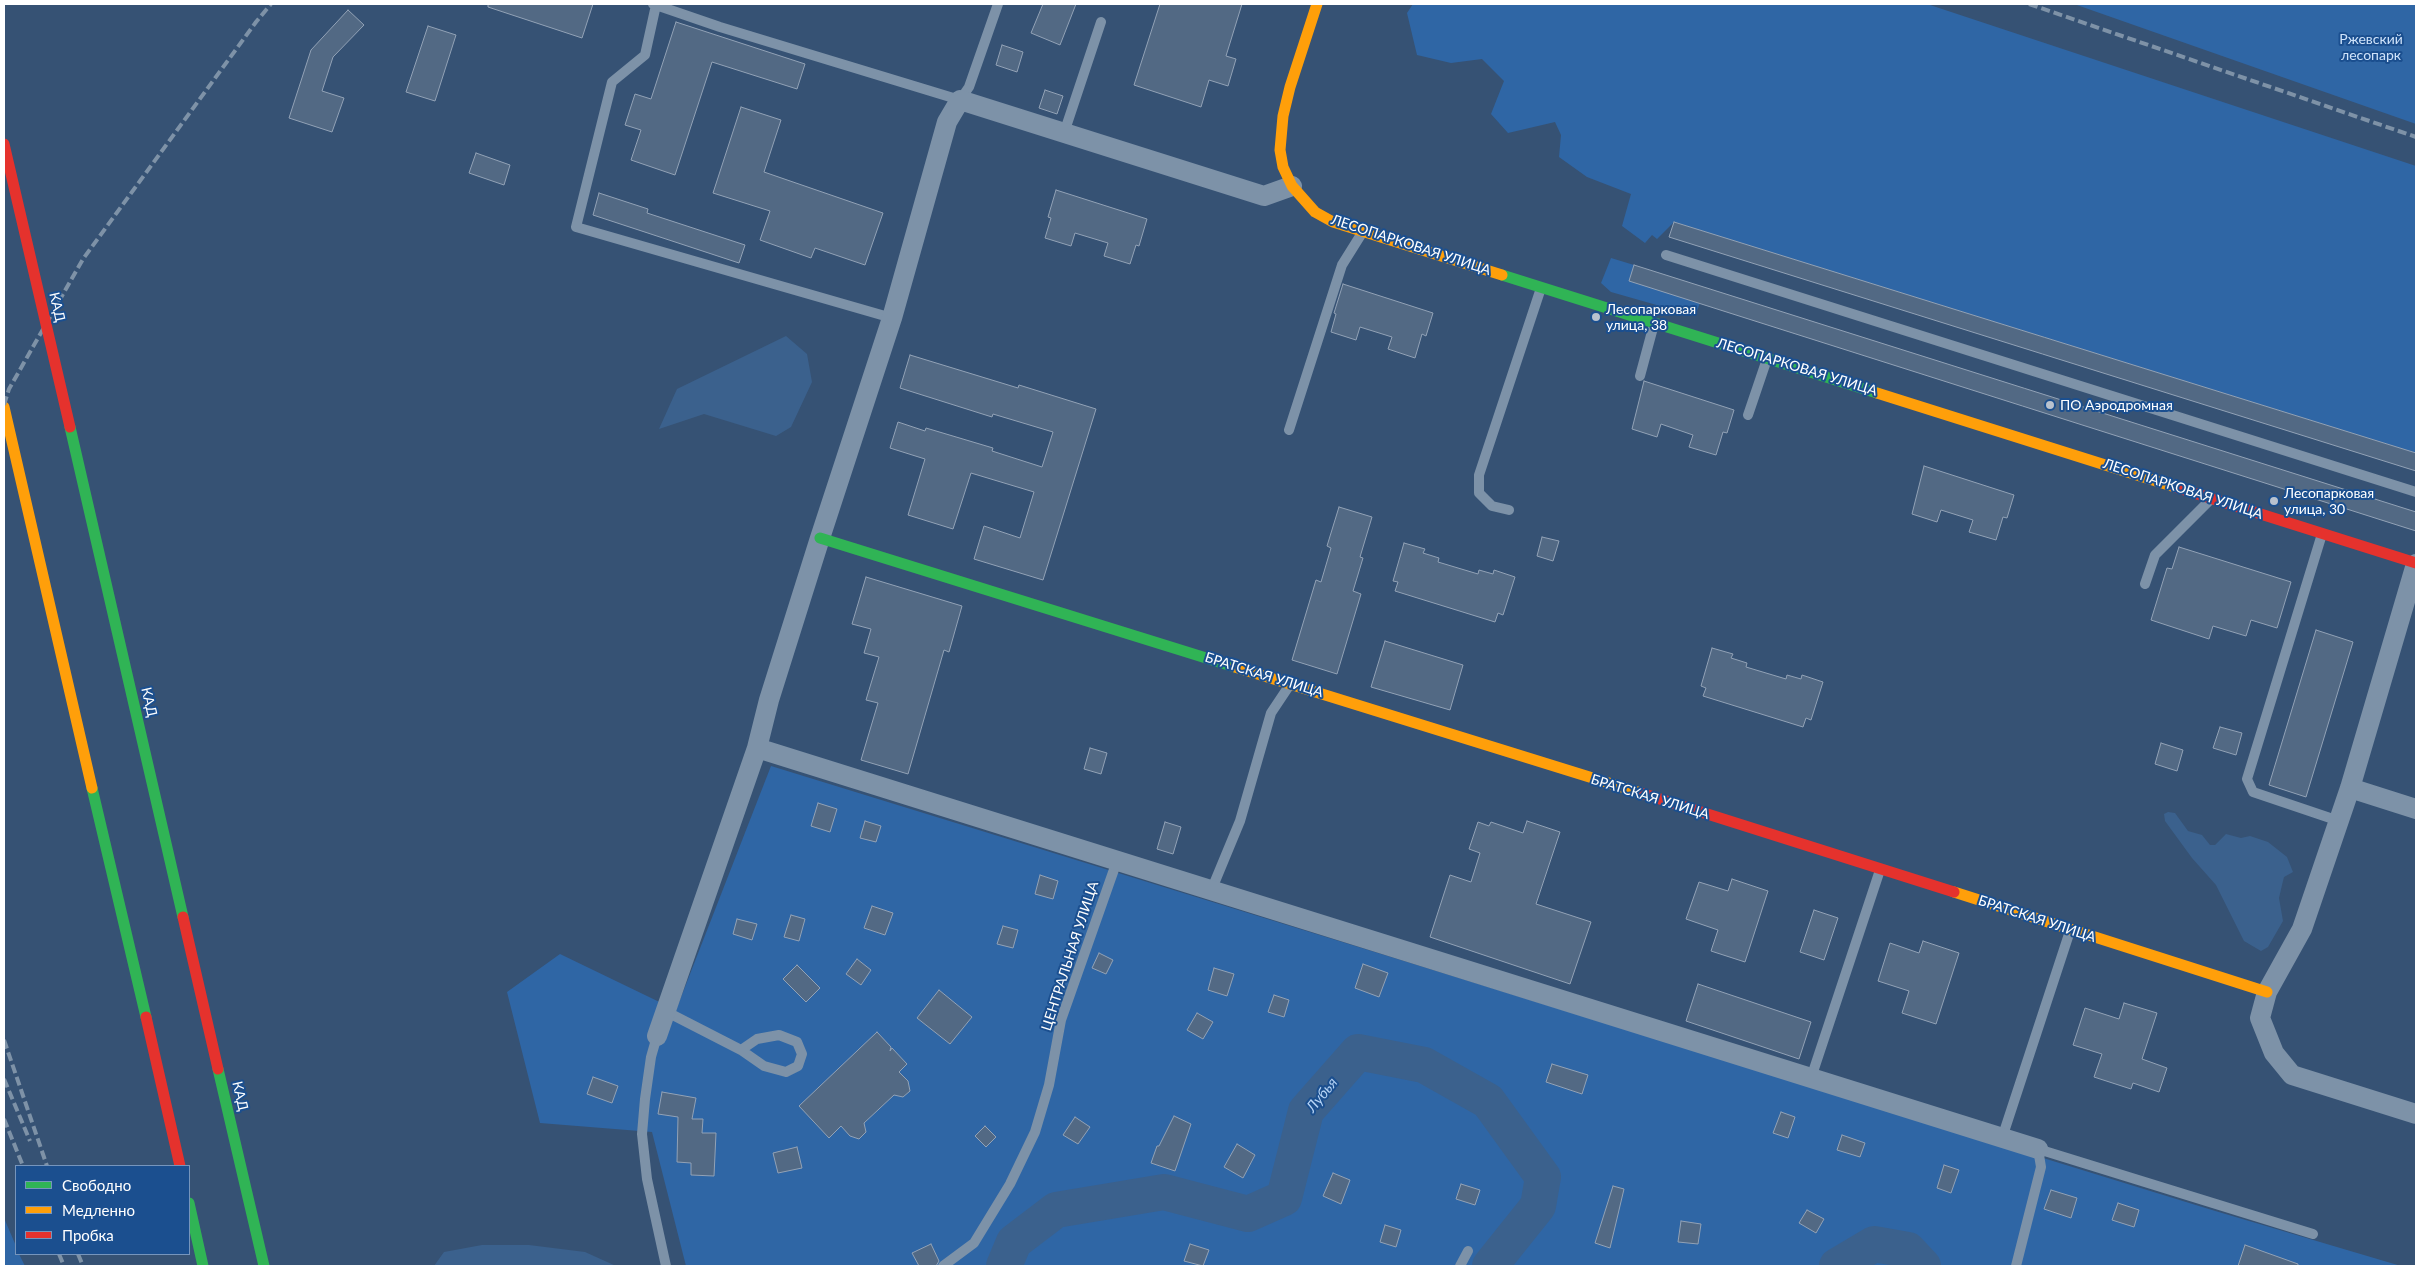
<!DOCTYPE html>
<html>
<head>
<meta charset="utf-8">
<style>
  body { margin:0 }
  #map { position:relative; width:2420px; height:1270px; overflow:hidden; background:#365274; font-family:Lato,sans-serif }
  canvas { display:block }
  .frame { position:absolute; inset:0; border:5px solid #fff; pointer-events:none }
  .legend { position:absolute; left:15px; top:1165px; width:175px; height:90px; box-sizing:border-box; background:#1b4f8f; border:1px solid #7695bc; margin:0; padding:6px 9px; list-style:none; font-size:15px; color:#fff }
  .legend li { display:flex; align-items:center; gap:10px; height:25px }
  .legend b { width:25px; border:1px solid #7695bc }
</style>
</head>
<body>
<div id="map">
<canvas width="2420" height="1270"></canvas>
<div class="frame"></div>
<ul class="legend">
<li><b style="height:6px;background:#30b455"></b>Свободно</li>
<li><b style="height:6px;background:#ff9f0a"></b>Медленно</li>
<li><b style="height:6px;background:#e5322d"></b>Пробка</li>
</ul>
</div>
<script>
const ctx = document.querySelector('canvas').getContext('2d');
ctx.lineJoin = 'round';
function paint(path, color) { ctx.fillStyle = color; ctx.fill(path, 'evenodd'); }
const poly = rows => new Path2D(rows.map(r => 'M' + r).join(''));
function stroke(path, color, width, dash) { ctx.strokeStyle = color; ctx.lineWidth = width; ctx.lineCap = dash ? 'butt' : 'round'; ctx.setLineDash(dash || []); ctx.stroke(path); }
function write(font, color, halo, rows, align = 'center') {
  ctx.font = font + ' Lato,sans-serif'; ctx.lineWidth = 4; ctx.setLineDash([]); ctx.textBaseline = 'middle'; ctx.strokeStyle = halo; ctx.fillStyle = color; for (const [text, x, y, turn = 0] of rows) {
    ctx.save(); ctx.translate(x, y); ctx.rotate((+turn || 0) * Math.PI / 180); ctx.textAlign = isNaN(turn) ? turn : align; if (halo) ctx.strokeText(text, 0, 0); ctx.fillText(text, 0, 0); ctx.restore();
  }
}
const green = poly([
  [1413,4,1927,4,2416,166,2416,453,1674,222,1657,239,1652,235,1645,243,1622,226,1631,194,1587,177,1559,157,1561,135,1555,122,1508,133,1491,114,1504,81,1482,59,1451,63,1417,55,1407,13],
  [2074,4,2416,4,2416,124],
  [1611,258,1634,265,1700,303,1695,316,1611,292,1601,283],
  [771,766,2212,1210,2401,1266,686,1266,652,1132,540,1123,507,992,560,954,676,1010],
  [4,1218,16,1246,16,1254,19,1254,25,1266,4,1266]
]);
const water = poly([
  [786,336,807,354,812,382,791,427,776,436,704,414,659,429,677,389],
  [2168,812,2175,813,2188,831,2202,835,2210,845,2215,845,2226,834,2241,838,2250,836,2268,842,2287,857,2293,872,2284,877,2282,885,2279,898,2283,921,2268,947,2261,951,2244,941,2216,885,2192,858,2165,821,2164,814],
  [482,1245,529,1245,585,1252,616,1266,434,1266,444,1252]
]);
const river = poly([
  [1004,1266,1014,1242,1056,1210,1164,1192,1248,1214,1284,1198,1306,1111,1358,1052,1424,1065,1488,1101,1543,1177,1538,1206,1490,1266],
  [1837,1266,1874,1244,1908,1250,1923,1266]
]);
const building = poly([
  [488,4,593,4,582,38,488,7,488,4],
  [1043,4,1076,4,1060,45,1031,33,1043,4],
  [1160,4,1242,4,1226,56,1236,59,1228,86,1209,80,1201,107,1134,85,1160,4],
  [348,10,364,25,333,57,322,91,344,98,332,132,289,118,311,50,348,10],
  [676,22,805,64,797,89,712,62,675,175,631,160,641,130,625,125,635,94,651,99,676,22],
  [428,26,456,35,435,101,406,92,428,26],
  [1002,45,1023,52,1017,72,996,65,1002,45],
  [1045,90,1063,96,1057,114,1039,108,1045,90],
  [741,107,781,120,764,172,883,213,865,265,815,248,811,258,760,240,770,211,713,193,741,107],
  [476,153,510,165,504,185,469,173,476,153],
  [1056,190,1147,219,1139,246,1136,245,1130,264,1104,256,1108,243,1075,233,1071,246,1045,238,1051,218,1048,217,1056,190],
  [599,193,648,209,647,213,745,245,739,263,593,215,599,193],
  [1674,222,2416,453,2416,471,1669,237,1674,222],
  [1634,265,2416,512,2416,531,1629,281,1634,265],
  [1343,284,1433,313,1426,336,1422,334,1415,358,1388,349,1392,337,1360,327,1356,340,1331,332,1336,314,1334,313,1343,284],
  [910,355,1018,388,1019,385,1096,409,1043,580,974,559,984,526,1020,538,1034,492,971,473,953,529,908,515,925,459,890,448,898,422,925,431,926,428,993,448,992,451,1042,467,1053,432,993,414,992,417,900,388,910,355],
  [1644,381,1734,410,1727,433,1723,432,1716,455,1689,447,1693,435,1661,424,1657,437,1632,429,1644,381],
  [1924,466,2014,495,2007,518,2003,517,1996,540,1969,532,1973,520,1941,510,1937,522,1912,514,1924,466],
  [1339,507,1372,517,1360,557,1363,558,1353,591,1361,594,1337,674,1292,660,1316,580,1321,582,1331,548,1327,546,1339,507],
  [1542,537,1559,541,1553,561,1537,556,1542,537],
  [1404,543,1425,549,1423,553,1439,558,1438,562,1478,574,1479,570,1493,574,1494,570,1515,577,1503,615,1498,613,1495,622,1395,591,1398,582,1393,581,1404,543],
  [2179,547,2291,582,2277,628,2251,620,2246,636,2213,626,2209,639,2151,620,2167,568,2172,569,2179,547],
  [866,577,962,606,949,652,944,650,908,774,861,760,878,703,866,700,879,657,864,653,871,629,852,624,866,577],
  [2316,630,2353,642,2306,797,2269,785,2316,630],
  [1385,641,1463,665,1450,710,1371,687,1385,641],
  [1712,648,1733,654,1731,658,1747,663,1746,667,1786,679,1787,675,1801,679,1802,675,1823,682,1811,720,1806,718,1803,727,1703,696,1706,688,1701,686,1712,648],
  [2220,727,2242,733,2236,755,2213,748,2220,727],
  [2161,743,2183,750,2177,771,2155,764,2161,743],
  [1090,748,1107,753,1101,774,1084,769,1090,748],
  [818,803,837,809,830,832,811,826,818,803],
  [865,821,881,826,876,842,860,838,865,821],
  [1527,821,1560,832,1536,904,1591,922,1570,984,1430,937,1450,875,1471,882,1480,853,1469,849,1478,822,1489,826,1491,822,1523,833,1527,821],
  [1165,822,1181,827,1173,854,1157,849,1165,822],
  [1040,875,1058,881,1053,899,1035,894,1040,875],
  [1732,879,1768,891,1745,962,1711,951,1718,930,1686,919,1699,882,1728,891,1732,879],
  [872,906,893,913,885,935,864,928,872,906],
  [1814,910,1838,918,1824,960,1800,952,1814,910],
  [791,915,805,919,799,941,784,937,791,915],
  [737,919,757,924,752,940,733,934,737,919],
  [1003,926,1018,930,1013,948,997,944,1003,926],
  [1923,941,1959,953,1936,1024,1902,1013,1909,991,1878,981,1890,943,1919,953,1923,941],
  [1099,953,1113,960,1106,974,1092,968,1099,953],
  [857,959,871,970,861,985,846,974,857,959],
  [1363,964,1388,973,1379,997,1355,988,1363,964],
  [797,965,820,988,806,1002,783,979,797,965],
  [1214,968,1234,974,1227,996,1208,990,1214,968],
  [1698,984,1811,1022,1799,1059,1686,1021,1698,984],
  [939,990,972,1017,950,1044,917,1018,939,990],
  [1274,995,1289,1000,1284,1017,1268,1012,1274,995],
  [2124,1003,2157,1013,2142,1059,2167,1068,2159,1092,2133,1083,2131,1089,2094,1077,2102,1054,2073,1045,2085,1008,2119,1019,2124,1003],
  [1197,1013,1213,1022,1203,1039,1187,1030,1197,1013],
  [877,1032,891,1047,890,1051,892,1048,907,1064,899,1072,908,1081,910,1091,903,1097,894,1095,864,1123,866,1132,859,1139,850,1136,841,1126,829,1138,799,1106,877,1032],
  [1552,1064,1588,1075,1582,1094,1546,1082,1552,1064],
  [593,1077,618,1086,612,1103,587,1094,593,1077],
  [662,1092,696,1098,692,1119,703,1119,702,1133,716,1133,714,1176,691,1175,691,1163,677,1162,678,1117,658,1114,662,1092],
  [1781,1112,1795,1117,1788,1138,1773,1133,1781,1112],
  [1174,1116,1191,1124,1175,1171,1151,1163,1157,1146,1159,1146,1174,1116],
  [1075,1117,1090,1127,1078,1144,1063,1135,1075,1117],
  [985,1126,996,1137,986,1147,975,1136,985,1126],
  [1842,1135,1865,1143,1860,1157,1837,1150,1842,1135],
  [1237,1144,1255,1155,1243,1178,1224,1167,1237,1144],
  [797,1147,802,1168,778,1173,773,1153,797,1147],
  [1944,1165,1959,1170,1951,1193,1937,1188,1944,1165],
  [1333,1173,1350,1180,1341,1204,1323,1196,1333,1173],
  [1461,1184,1480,1190,1475,1205,1456,1199,1461,1184],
  [1613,1186,1624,1189,1610,1248,1595,1243,1613,1186],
  [2051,1190,2077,1198,2071,1218,2044,1209,2051,1190],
  [2118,1203,2139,1210,2134,1227,2112,1220,2118,1203],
  [1807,1210,1824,1219,1816,1233,1799,1223,1807,1210],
  [1681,1221,1701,1224,1698,1244,1678,1242,1681,1221],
  [1385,1225,1401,1230,1396,1247,1380,1242,1385,1225],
  [931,1244,939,1261,936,1266,919,1266,912,1253,931,1244],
  [1190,1244,1209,1250,1203,1266,1184,1261,1190,1244],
  [2245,1245,2298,1264,2298,1266,2238,1266,2245,1245]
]);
const lane = poly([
  [653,4,720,27,960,100,969,87,998,4],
  [656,5,645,55,612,82,576,227,892,318],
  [1064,133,1101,22],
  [1666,255,2416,492],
  [1640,376,1654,324],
  [1748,415,1767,359],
  [1289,430,1342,265,1362,233],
  [1509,510,1492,506,1479,493,1479,475,1541,288],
  [2322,534,2247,779,2253,792,2339,821],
  [2145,584,2155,555,2209,501],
  [1211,891,1240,821,1271,713,1289,686],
  [665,1011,741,1050,757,1039,779,1035,797,1042,802,1054,798,1066,786,1072,764,1066,741,1050],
  [657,1036,651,1057,645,1099,642,1134,647,1179,666,1266],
  [1811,1078,1880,870],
  [2002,1138,2070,931],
  [943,1266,974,1243,1010,1184,1035,1132,1049,1085,1061,1020,1117,861],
  [1460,1266,1468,1251],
  [2016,1266,2041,1167,2038,1149,2313,1234]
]);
const street = poly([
  [2416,564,2350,788,2302,929,2267,992,2260,1018,2274,1053,2292,1075,2416,1114],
  [757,748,2038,1149],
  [2350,788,2416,809],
  [657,1036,757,748,769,700,820,538,892,318,947,122,960,100,1264,196,1292,186]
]);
const fast = poly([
  [1502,275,1877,393],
  [820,538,1235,667],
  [92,788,146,1017],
  [189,1203,203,1266]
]);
const slow = poly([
  [1317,4,1290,87,1283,116,1280,150,1283,167,1292,186,1315,212,1333,222,1502,275],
  [1877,393,2175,487],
  [4,407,92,788],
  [1235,667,1641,793],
  [1954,892,2267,992]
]);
const jam = poly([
  [2175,487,2416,563],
  [1641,793,1954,892],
  [146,1017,180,1166]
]);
const rail = poly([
  [2029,4,2416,137],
  [4,405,9,389,83,259,256,22,271,4],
  [4,1040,47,1166],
  [4,1079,30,1141],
  [4,1119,23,1166],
  [59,1254,64,1266],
  [78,1254,83,1266]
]);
const fastBridge = poly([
  [70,427,183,917],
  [218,1069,264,1266]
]);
const jamBridge = poly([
  [4,144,70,427],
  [183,917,218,1069]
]);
const markers = [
  [1596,317,5,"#b9c2ce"],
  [2050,405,5,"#b9c2ce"],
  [2274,501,5,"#b9c2ce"]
];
const parkNames = [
  ["Ржевский",2371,39],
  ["лесопарк",2371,55]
];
const streetNames = [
  ["ЛЕСОПАРКОВАЯ УЛИЦА",1411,245,18],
  ["КАД",57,307,77],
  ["ЛЕСОПАРКОВАЯ УЛИЦА",1797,367,17],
  ["ЛЕСОПАРКОВАЯ УЛИЦА",2183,489,18],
  ["БРАТСКАЯ УЛИЦА",1264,675,17],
  ["КАД",149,702,77],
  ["БРАТСКАЯ УЛИЦА",1650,797,17],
  ["БРАТСКАЯ УЛИЦА",2037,919,18],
  ["ЦЕНТРАЛЬНАЯ УЛИЦА",1070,956,-72],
  ["КАД",240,1096,77]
];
const poiNames = [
  ["Лесопарковая",1606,309],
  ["улица, 38",1606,325],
  ["ПО Аэродромная",2060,405],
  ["Лесопарковая",2284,493],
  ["улица, 30",2284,509]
];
const waterNames = [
  ["Лубья",1322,1095,-51]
];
paint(green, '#2f66a5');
paint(water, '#3b618d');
stroke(river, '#3b618d', 36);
paint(building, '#526984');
stroke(building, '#92a2b6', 1);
stroke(lane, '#7d92a8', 10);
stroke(street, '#7d92a8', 20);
stroke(fast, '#30b455', 11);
stroke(slow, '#ff9f0a', 11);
stroke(jam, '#e5322d', 11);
stroke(rail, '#7e92a7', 4, [9, 4]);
stroke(fastBridge, '#30b455', 11);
stroke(jamBridge, '#e5322d', 11);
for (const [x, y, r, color] of markers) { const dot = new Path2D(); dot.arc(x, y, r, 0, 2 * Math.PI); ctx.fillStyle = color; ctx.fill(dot); stroke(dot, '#1b4f8f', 2); }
write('14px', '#cfe3fa', '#1b4f8f', parkNames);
write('14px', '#fff', '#1b4f8f', streetNames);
write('14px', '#fff', '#1b4f8f', poiNames, 'left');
write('italic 15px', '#b5d3f5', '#1b4f8f', waterNames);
</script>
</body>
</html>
